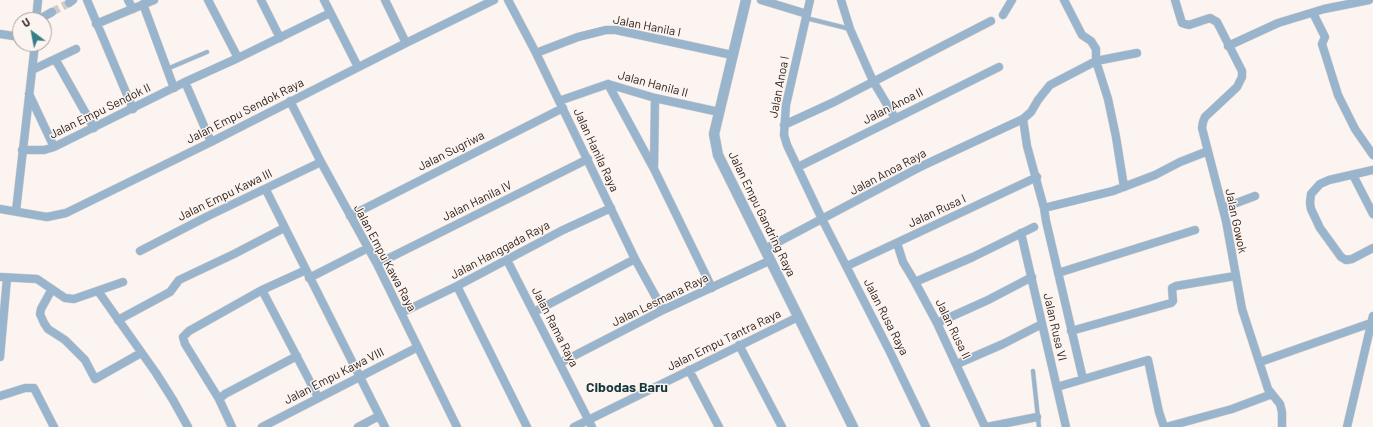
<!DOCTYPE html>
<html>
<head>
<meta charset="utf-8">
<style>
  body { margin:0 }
  #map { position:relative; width:1373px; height:427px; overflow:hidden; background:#fbf4f0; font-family:Barlow,sans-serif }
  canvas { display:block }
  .north { position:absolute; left:12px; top:12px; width:40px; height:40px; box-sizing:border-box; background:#fbf4f0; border:1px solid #a9a09b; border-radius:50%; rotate:328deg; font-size:11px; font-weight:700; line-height:16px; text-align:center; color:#2f211b }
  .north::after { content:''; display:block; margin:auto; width:14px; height:18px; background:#377e86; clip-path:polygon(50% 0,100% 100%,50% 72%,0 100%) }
</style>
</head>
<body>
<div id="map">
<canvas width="1373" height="427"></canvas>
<div class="north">U</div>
</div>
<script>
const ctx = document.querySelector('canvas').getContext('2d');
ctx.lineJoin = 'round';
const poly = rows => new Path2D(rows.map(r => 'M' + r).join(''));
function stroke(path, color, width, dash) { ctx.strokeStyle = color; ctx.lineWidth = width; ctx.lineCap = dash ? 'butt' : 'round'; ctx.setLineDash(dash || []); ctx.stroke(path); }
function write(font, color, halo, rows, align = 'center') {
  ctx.font = font + ' Barlow,sans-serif'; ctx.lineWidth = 3; ctx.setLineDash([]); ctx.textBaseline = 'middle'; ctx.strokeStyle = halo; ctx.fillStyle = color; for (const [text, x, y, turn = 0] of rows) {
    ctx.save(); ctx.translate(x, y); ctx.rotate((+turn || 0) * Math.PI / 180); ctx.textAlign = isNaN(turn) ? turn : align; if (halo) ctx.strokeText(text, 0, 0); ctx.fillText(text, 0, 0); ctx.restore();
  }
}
const minorTunnel = poly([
  [52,12,69,3]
]);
const service = poly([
  [806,18,850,29],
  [167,69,207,52],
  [1033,371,1039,427]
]);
const minor = poly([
  [87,0,133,109],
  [128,0,133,9],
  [208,0,238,58],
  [261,0,280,38],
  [324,0,358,67],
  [385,0,406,43],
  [508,0,536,53,635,259,663,310],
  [761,0,807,14],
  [810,0,786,105,784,135,787,145,822,219,890,352,926,427],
  [841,0,850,29,873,81,895,118],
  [1064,0,1082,35,1091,41,1096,49,1096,61,1108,99,1116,137,1124,187],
  [69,3,73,0],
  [143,4,174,88],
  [1313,13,1325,37,1322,44,1338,95,1355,129,1373,155],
  [1003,15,1012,0],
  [36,20,38,0],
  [38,20,52,12],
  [96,24,154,0],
  [0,34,20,37],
  [1228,46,1278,23,1324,9,1369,0],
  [536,53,578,37,606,30,616,30,732,55],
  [55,60,58,64,94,128],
  [32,70,76,49],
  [185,82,211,142],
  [608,84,654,169,712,288],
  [29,94,54,147],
  [290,101,321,162,377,264,457,427],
  [559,101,608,84,655,98,719,112],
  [1023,119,1027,146,1044,208,1046,221,1083,379],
  [784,125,834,102,991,21],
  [22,150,44,150,54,147,185,82,238,58,330,13],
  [654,167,655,98],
  [798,167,999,67],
  [1373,170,1329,180,1320,184,1311,194,1310,203,1311,209,1320,228,1341,257,1346,260,1352,259,1373,248],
  [1353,175,1373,214],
  [266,190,385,427],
  [1044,208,1113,191,1155,175,1180,162,1208,151],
  [1223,208,1255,196],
  [0,209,47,217,66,213,211,142,406,43,494,0],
  [16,211,35,44],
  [350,216,563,108],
  [1021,233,1066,427],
  [897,243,903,262,915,282,937,323,985,427],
  [765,249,922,166,1023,119,1031,112,1038,100,1050,85,1096,61,1137,53],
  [140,251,206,217,321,162],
  [507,260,592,427],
  [377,264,588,159],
  [847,266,1037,177],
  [1058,273,1195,230],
  [0,277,37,279,65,298,74,299,123,282],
  [309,278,368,248],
  [915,282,973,257,1034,227],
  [457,286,527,427],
  [52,289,41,309,40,314,44,323,48,329,65,340,85,360,95,379,141,353],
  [262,290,318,397],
  [98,291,156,373,173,400,188,427],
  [534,312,635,259],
  [401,313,457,286,563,230,611,208],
  [118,320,170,292,179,280,234,254,284,228],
  [937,323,988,300,1032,277],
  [1071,331,1171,303,1173,301,1172,288,1176,286,1235,276],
  [739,345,782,427],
  [0,357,7,278],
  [1260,362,1371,323],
  [560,363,663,310,771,260],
  [957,364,1003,344,1042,324],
  [689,370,719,427],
  [1057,387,1148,360,1159,412,1164,427],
  [1272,394,1280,404,1282,412,1282,427],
  [0,396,25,388,34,388,54,427],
  [219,399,225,394,297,356],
  [232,427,219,399,185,344,183,337,189,331,262,290,306,270],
  [262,427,418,347],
  [358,427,379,416],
  [574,427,798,317],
  [987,427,1037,417],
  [1166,427,1232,409,1272,394,1268,389,1242,309,1226,221,1202,128,1203,122,1205,117,1237,87,1242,77,1242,71,1217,22,1210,18,1189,25,1185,24,1182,23,1175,0],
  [1347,427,1373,316]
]);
const tertiary = poly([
  [746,0,714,134,718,155,853,427]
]);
const streetNames = [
  ["Jalan Hanila I",647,26,11],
  ["Jalan Hanila II",653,84,15],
  ["Jalan Anoa I",779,87,-79],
  ["Jalan Anoa II",893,106,-27],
  ["Jalan Empu Sendok II",100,111,-26],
  ["Jalan Empu Sendok Raya",245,111,-27],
  ["Jalan Hanila Raya",596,150,65],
  ["Jalan Sugriwa",451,151,-27],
  ["Jalan Anoa Raya",888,172,-28],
  ["Jalan Empu Kawa III",225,195,-26],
  ["Jalan Hanila IV",477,201,-26],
  ["Jalan Rusa I",937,211,-25],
  ["Jalan Empu Gandring Raya",762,214,64],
  ["Jalan Gowok",1236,221,78],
  ["Jalan Hanggada Raya",500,250,-28],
  ["Jalan Empu Kawa Raya",385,258,62],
  ["Jalan Lesmana Raya",660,300,-26],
  ["Jalan Rusa Raya",886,317,63],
  ["Jalan Rama Raya",555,327,63],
  ["Jalan Rusa VI",1055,327,77],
  ["Jalan Rusa II",953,329,64],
  ["Jalan Empu Tantra Raya",724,340,-26],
  ["Jalan Empu Kawa VIII",334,376,-27]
];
const quarterNames = [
  ["Cibodas Baru",627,387]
];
stroke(minorTunnel, '#d2cac5', 8, [8, 4]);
stroke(service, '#d6ceca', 5);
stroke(minor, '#d6ceca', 9);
stroke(tertiary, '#d6ceca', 11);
stroke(service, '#99b5cd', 4);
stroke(minor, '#99b5cd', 8);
stroke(tertiary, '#99b5cd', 10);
write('12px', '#2f211b', '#fbf4f0', streetNames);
write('bold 14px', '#16383c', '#fbf4f0', quarterNames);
</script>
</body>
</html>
